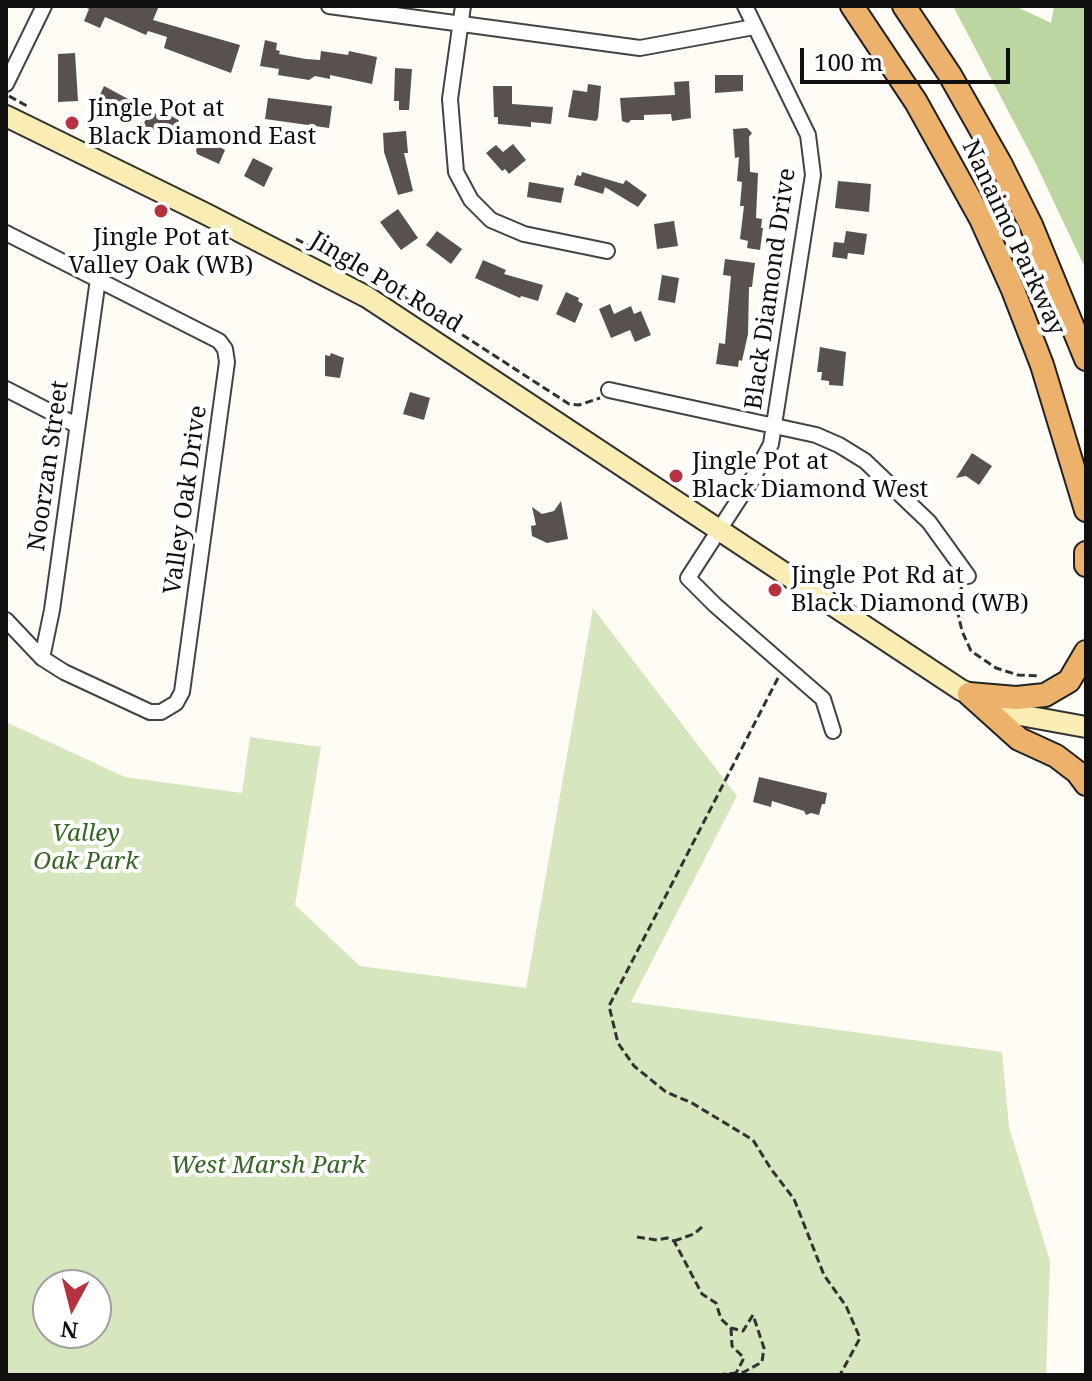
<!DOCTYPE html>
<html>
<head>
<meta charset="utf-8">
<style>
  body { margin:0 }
  #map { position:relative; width:1092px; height:1381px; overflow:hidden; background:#fefcf4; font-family:"Noto Serif",serif }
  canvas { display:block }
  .frame { position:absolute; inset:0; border:8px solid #101010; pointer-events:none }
  .north { position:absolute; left:32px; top:1269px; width:80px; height:80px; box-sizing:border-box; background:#fff; border:2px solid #9f9f9f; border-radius:50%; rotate:187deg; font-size:22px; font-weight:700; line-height:32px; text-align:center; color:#101010 }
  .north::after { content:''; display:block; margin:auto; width:28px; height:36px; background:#b7313f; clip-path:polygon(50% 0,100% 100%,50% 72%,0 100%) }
  .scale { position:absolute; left:800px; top:48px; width:210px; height:36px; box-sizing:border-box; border:4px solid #101010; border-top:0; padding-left:10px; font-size:24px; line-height:28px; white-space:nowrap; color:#101010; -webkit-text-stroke:6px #fff; paint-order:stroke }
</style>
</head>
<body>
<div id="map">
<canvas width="1092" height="1381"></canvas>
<div class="frame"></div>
<div class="north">N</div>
<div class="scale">100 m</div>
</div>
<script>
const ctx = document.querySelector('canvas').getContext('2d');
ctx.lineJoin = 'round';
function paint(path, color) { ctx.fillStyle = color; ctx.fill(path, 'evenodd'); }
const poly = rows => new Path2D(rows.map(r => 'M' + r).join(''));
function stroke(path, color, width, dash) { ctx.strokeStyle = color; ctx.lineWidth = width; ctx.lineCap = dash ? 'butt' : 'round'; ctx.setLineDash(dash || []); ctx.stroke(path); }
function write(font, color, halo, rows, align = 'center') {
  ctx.font = font + ' "Noto Serif",serif'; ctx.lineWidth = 8; ctx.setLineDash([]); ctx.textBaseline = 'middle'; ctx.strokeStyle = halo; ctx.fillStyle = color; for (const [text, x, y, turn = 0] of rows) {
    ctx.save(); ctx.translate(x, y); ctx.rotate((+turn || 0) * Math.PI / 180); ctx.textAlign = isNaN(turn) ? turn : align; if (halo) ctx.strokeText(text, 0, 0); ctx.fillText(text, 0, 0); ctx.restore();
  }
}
const green = poly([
  [593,608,737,796,631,1002,1002,1052,1009,1127,1050,1261,1046,1375,6,1375,6,722,125,777,242,793,250,737,321,747,295,905,360,966,526,988],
  [48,1285,96,1285,96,1333,48,1333]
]);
const forest = poly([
  [953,6,1015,6,1051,23,1054,6,1086,6,1086,270,1036,164]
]);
const building = poly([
  [83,6,159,6,153,20,240,45,231,73,164,48,167,37,148,31,146,35,105,17,100,28,84,21,89,9],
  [265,40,277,43,276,50,280,51,279,54,306,59,320,60,321,51,348,55,349,51,377,57,372,84,330,75,330,79,315,76,309,80,278,75,279,69,260,66],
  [75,53,78,101,58,102,58,54],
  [395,68,412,69,409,110,399,110,399,101,394,101],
  [715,75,743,75,743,91,715,93],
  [689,81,691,118,672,121,671,114,644,115,644,120,631,120,628,123,622,121,620,98,675,95,674,82],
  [588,84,601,86,598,118,596,121,568,117,573,90,587,92],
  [104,86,130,100,125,111,120,113,97,101],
  [493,86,512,86,512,104,553,107,551,124,531,122,531,127,498,124,498,117,494,117],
  [268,98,332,106,329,128,265,119],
  [150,111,166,118,168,114,179,120,170,138,143,125],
  [747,128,752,133,749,137,750,172,758,173,756,218,762,219,761,228,763,228,760,250,747,248,748,241,740,239,744,206,740,206,742,182,737,181,739,157,735,158,733,129],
  [406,131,408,153,404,153,413,191,398,195,384,152,383,133],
  [202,138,225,150,219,164,197,154,196,150],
  [513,144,526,160,509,174,505,169,502,171,486,153,496,145,503,152],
  [253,158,273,168,264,187,244,176],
  [582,172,623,184,626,180,647,195,638,207,605,187,603,194,574,185,577,175,581,176],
  [838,181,871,184,869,212,835,208],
  [529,182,564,188,561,203,527,197],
  [398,209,418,238,401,250,380,222],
  [674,221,678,246,657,249,654,224],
  [437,231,462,249,451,264,426,245],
  [846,231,867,234,864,255,848,253,847,259,832,257,834,242,844,243],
  [725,259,755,263,752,287,749,287,748,334,742,361,739,360,738,367,716,364,719,343,725,344,731,276,723,275],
  [483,260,506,270,504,274,543,285,538,301,521,296,520,298,475,278],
  [662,275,679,278,675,303,658,300],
  [566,292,579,298,578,301,583,304,575,323,556,314],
  [610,304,614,314,631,306,634,314,641,311,651,335,635,342,630,330,611,338,599,309],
  [820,347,846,352,843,386,829,385,829,381,821,380,822,372,817,372],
  [331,353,344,358,340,378,325,376,325,355,330,356],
  [410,392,430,398,424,420,403,414],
  [972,453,992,466,979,485,966,476,956,478],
  [561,501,568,539,547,543,532,536,531,526,536,525,532,507,542,514,554,511],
  [759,777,827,793,825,804,822,804,819,815,811,813,806,815,804,811,772,801,771,807,753,802]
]);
const path = poly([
  [9,96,27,106],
  [296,239,387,286,569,404,579,405,600,398],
  [962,587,957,596,956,605,962,631,971,651,996,668,1018,675,1040,676],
  [778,678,609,1006,618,1043,634,1066,666,1092,692,1103,753,1140,771,1169,794,1199,824,1275,846,1306,860,1338,840,1375],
  [637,1237,657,1240,667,1238,674,1241,702,1294,716,1303,721,1319,731,1328,743,1331,753,1315,764,1348,762,1362,744,1372,718,1375],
  [674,1241,694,1234,702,1227],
  [731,1328,732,1346,744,1358,736,1373],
  [664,1375,668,1375]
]);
const minor = poly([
  [329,6,640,48,754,27],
  [463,6,450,99,456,172,471,200,491,220,524,234,607,251],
  [745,6,808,135,813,175,771,444,754,476,688,578,715,605,823,699,833,731],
  [6,84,44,6],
  [6,233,219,341,225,349,227,362,182,692,176,703,161,712,150,712,64,672,42,658,6,620],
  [6,389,76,425],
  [609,390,816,435,839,445,865,461,929,522,968,576],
  [42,658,52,610,98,279]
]);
const secondary = poly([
  [6,116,206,214,367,297,961,690,1020,715,1086,727]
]);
const trunk = poly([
  [852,6,916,102,981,219,1013,290,1042,365,1086,510],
  [904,6,950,75,1001,165,1031,225,1086,359],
  [1086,553,1086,565],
  [969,694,1019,739,1056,756,1077,772,1086,784],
  [969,694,1016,698,1045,695,1069,681,1086,652]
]);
const markers = [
  [72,123,8,"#b7313f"],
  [161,211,8,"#b7313f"],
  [676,476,8,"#b7313f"],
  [775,590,8,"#b7313f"]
];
const poiNames = [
  ["Jingle Pot at",88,109],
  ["Black Diamond East",88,137],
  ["Jingle Pot at",161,238,"center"],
  ["Valley Oak (WB)",161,266,"center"],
  ["Jingle Pot at",692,462],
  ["Black Diamond West",692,490],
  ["Jingle Pot Rd at",791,576],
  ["Black Diamond (WB)",791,604]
];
const streetNames = [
  ["Nanaimo Parkway",1013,238,65],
  ["Jingle Pot Road",386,283,31],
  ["Black Diamond Drive",771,289,-82],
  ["Noorzan Street",49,466,-82],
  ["Valley Oak Drive",186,500,-82]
];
const parkNames = [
  ["Valley",86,834],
  ["Oak Park",86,862],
  ["West Marsh Park",268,1166]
];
paint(green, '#d6e7bf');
paint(forest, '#bbd79f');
paint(building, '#58514d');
stroke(minor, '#434343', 18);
stroke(secondary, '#323232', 24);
stroke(trunk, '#212121', 26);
stroke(path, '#323232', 3, [8, 4]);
stroke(minor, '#fff', 14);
stroke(secondary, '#f9edb4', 20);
stroke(trunk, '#ecb26c', 22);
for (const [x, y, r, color] of markers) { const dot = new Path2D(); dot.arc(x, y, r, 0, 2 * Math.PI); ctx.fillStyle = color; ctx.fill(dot); stroke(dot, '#fff', 3); }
write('24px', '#101010', '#fff', poiNames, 'left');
write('24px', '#101010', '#fff', streetNames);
write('italic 24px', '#356424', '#fff', parkNames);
</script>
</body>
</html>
